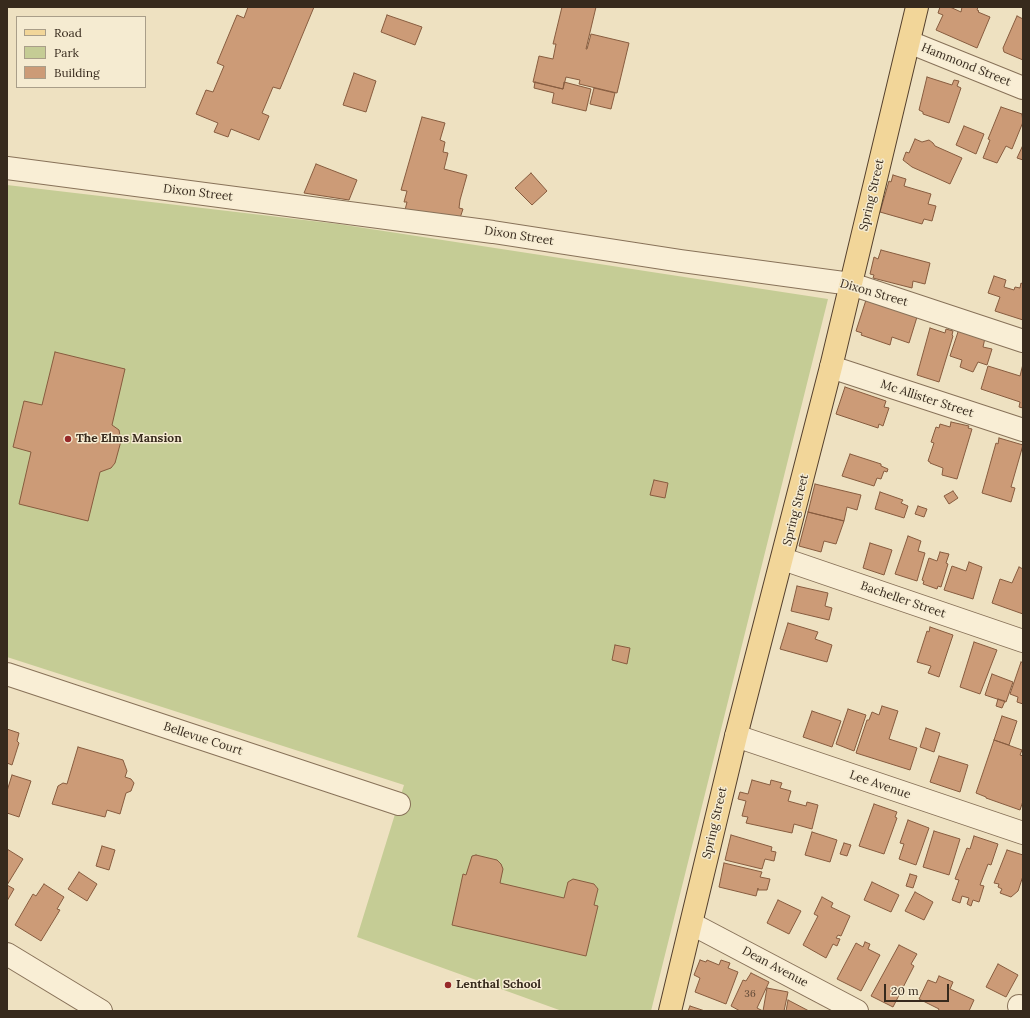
<!DOCTYPE html>
<html>
<head>
<meta charset="utf-8">
<style>
  body { margin:0 }
  #map { position:relative; width:1030px; height:1018px; overflow:hidden; background:#eee1c1; font-family:Lora,serif }
  canvas { display:block }
  .frame { position:absolute; inset:0; border:8px solid #372a1d; pointer-events:none }
  .legend { position:absolute; left:16px; top:16px; width:130px; height:72px; box-sizing:border-box; background:#f5ebd1; border:1px solid #a99e89; margin:0; padding:5px 7px; list-style:none; font-size:12px; color:#372a1d }
  .legend li { display:flex; align-items:center; gap:8px; height:20px }
  .legend b { width:20px; border:1px solid #a99e89 }
  .scale { position:absolute; left:884px; top:984px; width:65px; height:18px; box-sizing:border-box; border:2px solid #372a1d; border-top:0; padding-left:5px; font-size:12px; line-height:14px; white-space:nowrap; color:#372a1d; -webkit-text-stroke:3px #f5ebd1; paint-order:stroke }
</style>
</head>
<body>
<div id="map">
<canvas width="1030" height="1018"></canvas>
<div class="frame"></div>
<ul class="legend">
<li><b style="height:5px;background:#f2d699"></b>Road</li>
<li><b style="height:11px;background:#c5cc95"></b>Park</li>
<li><b style="height:11px;background:#cc9b77"></b>Building</li>
</ul>
<div class="scale">20 m</div>
</div>
<script>
const ctx = document.querySelector('canvas').getContext('2d');
ctx.lineJoin = 'round';
function paint(path, color) { ctx.fillStyle = color; ctx.fill(path, 'evenodd'); }
const poly = rows => new Path2D(rows.map(r => 'M' + r).join(''));
function stroke(path, color, width, dash) { ctx.strokeStyle = color; ctx.lineWidth = width; ctx.lineCap = dash ? 'butt' : 'round'; ctx.setLineDash(dash || []); ctx.stroke(path); }
function write(font, color, halo, rows, align = 'center') {
  ctx.font = font + ' Lora,serif'; ctx.lineWidth = 3; ctx.setLineDash([]); ctx.textBaseline = 'middle'; ctx.strokeStyle = halo; ctx.fillStyle = color; for (const [text, x, y, turn = 0] of rows) {
    ctx.save(); ctx.translate(x, y); ctx.rotate((+turn || 0) * Math.PI / 180); ctx.textAlign = isNaN(turn) ? turn : align; if (halo) ctx.strokeText(text, 0, 0); ctx.fillText(text, 0, 0); ctx.restore();
  }
}
const green = poly([
  [7,185,338,224,828,299,651,1011,562,1011,357,937,404,785,7,657]
]);
const building = poly([
  [248,7,314,7,280,89,273,87,262,113,269,116,259,140,231,129,228,137,214,132,218,123,196,114,206,90,213,92,224,66,217,63,237,15,244,18,248,7],
  [562,7,596,7,586,49,587,49,591,34,629,43,617,93,579,84,580,80,566,77,563,89,533,82,539,56,553,59,556,44,553,44,562,7],
  [940,7,950,7,961,12,962,7,978,7,977,10,979,11,978,12,990,17,977,48,936,30,943,15,938,13,940,7],
  [387,15,422,27,415,45,381,32,387,15],
  [1017,16,1023,19,1023,60,1004,52,1003,48,1017,16],
  [354,73,376,81,366,112,343,105,354,73],
  [927,77,952,85,954,80,959,81,957,86,961,88,949,123,923,114,923,112,919,110,927,77],
  [535,82,563,89,564,82,591,89,586,111,552,103,554,93,534,88,535,82],
  [594,88,615,93,611,109,590,104,594,88],
  [1001,107,1022,114,1023,122,1012,149,1006,146,997,163,983,158,990,140,988,139,1001,107],
  [422,117,445,123,440,140,445,142,443,152,448,153,444,169,467,175,460,200,459,208,463,209,460,218,405,210,407,202,404,202,407,191,401,190,422,117],
  [964,126,984,134,976,154,956,145,964,126],
  [915,139,922,142,929,140,933,143,935,146,962,158,950,184,912,167,903,160,906,152,909,153,915,139],
  [1023,145,1023,160,1017,158,1023,145],
  [316,164,357,180,349,200,304,193,316,164],
  [531,173,547,191,532,205,515,188,531,173],
  [893,175,906,179,904,186,931,194,928,204,936,206,932,221,924,219,922,224,880,212,889,181,891,182,893,175],
  [881,250,930,263,925,284,913,281,912,288,873,278,874,275,870,274,874,257,878,259,881,250],
  [994,276,1006,280,1004,287,1014,290,1015,287,1020,288,1021,283,1023,284,1023,320,995,311,1000,297,988,293,994,276],
  [866,300,917,317,909,343,892,337,890,345,861,335,862,333,856,331,866,300],
  [930,328,945,333,946,329,953,331,952,335,953,336,939,382,917,375,930,328],
  [959,329,985,338,983,347,992,349,987,365,978,362,973,372,960,367,962,360,950,356,959,329],
  [55,352,125,369,112,425,119,430,121,441,115,463,111,468,100,472,88,521,19,504,31,452,13,447,24,401,42,405,55,352],
  [1023,364,1023,408,1019,407,1020,402,981,389,988,366,1020,376,1023,364],
  [845,387,886,401,884,407,889,408,883,426,879,424,878,428,836,414,845,387],
  [951,422,969,426,968,428,972,429,957,479,942,475,943,468,930,463,930,462,928,461,934,443,931,442,936,427,939,428,940,424,950,427,951,422],
  [999,438,1023,445,1011,487,1015,488,1011,502,982,493,996,443,998,444,999,438],
  [850,454,881,464,881,466,888,469,887,472,884,471,881,479,877,478,874,486,842,476,850,454],
  [654,480,668,483,665,498,650,495,654,480],
  [815,484,861,495,857,510,847,507,844,521,808,512,815,484],
  [953,491,958,498,949,504,944,496,953,491],
  [880,492,903,500,901,503,908,506,904,518,875,509,880,492],
  [918,506,927,509,924,517,915,514,918,506],
  [808,512,844,521,836,544,824,541,821,552,799,546,808,512],
  [908,536,921,541,918,551,925,553,917,581,895,574,908,536],
  [870,543,892,550,884,575,863,568,870,543],
  [940,552,949,554,946,563,948,564,941,587,938,586,937,589,923,584,924,581,922,580,929,558,937,561,940,552],
  [969,562,982,567,973,599,944,590,952,566,966,571,969,562],
  [1019,567,1023,569,1023,614,992,603,1000,579,1012,583,1019,567],
  [797,586,828,593,825,606,832,608,829,620,791,611,797,586],
  [788,623,818,632,815,639,832,645,827,662,780,649,788,623],
  [930,627,953,635,939,677,928,673,931,666,917,662,927,631,929,632,930,627],
  [974,642,997,650,980,694,960,687,974,642],
  [615,645,630,648,627,664,612,660,615,645],
  [1021,662,1023,663,1023,704,1017,702,1018,697,1010,694,1021,662],
  [992,674,1013,682,1006,702,985,695,992,674],
  [998,699,1005,701,1002,708,996,706,998,699],
  [882,706,898,711,889,739,917,748,910,770,856,753,867,720,869,720,872,712,879,715,882,706],
  [848,709,866,715,854,751,836,744,848,709],
  [812,711,841,721,832,747,803,737,812,711],
  [1002,716,1017,721,1009,745,994,740,1002,716],
  [926,728,940,733,934,752,920,747,926,728],
  [7,729,19,733,17,741,19,743,12,765,7,763,7,729],
  [994,740,1022,750,1020,755,1023,756,1023,801,1020,810,986,798,986,797,976,793,994,740],
  [78,747,123,760,127,771,125,777,131,779,134,783,131,791,126,793,120,814,107,810,105,817,52,804,58,786,63,783,67,784,78,747],
  [939,756,968,765,960,792,930,782,939,756],
  [12,775,31,781,19,817,7,813,7,791,12,775],
  [752,780,770,785,771,780,782,783,780,788,791,791,788,801,806,806,807,802,818,805,812,829,794,824,792,833,746,823,748,817,742,816,746,801,738,799,740,792,748,794,752,780],
  [874,804,897,812,895,817,897,818,884,854,859,846,874,804],
  [908,820,929,828,916,865,899,859,904,844,900,843,908,820],
  [934,831,960,839,949,875,923,867,934,831],
  [812,832,837,840,830,862,805,855,812,832],
  [731,835,772,847,771,851,776,852,774,861,765,859,762,869,725,860,731,835],
  [974,836,998,844,991,865,988,864,980,885,984,886,979,902,973,900,971,906,967,904,969,898,962,896,960,903,952,900,959,880,955,879,967,848,970,849,974,836],
  [844,843,851,845,847,856,840,854,844,843],
  [102,846,115,850,109,870,96,866,102,846],
  [7,849,23,859,7,885,7,849],
  [1007,850,1023,855,1023,876,1018,891,1011,897,1000,893,1002,889,998,887,999,884,994,883,1007,850],
  [476,855,497,860,501,864,503,869,500,883,564,898,568,882,573,879,594,884,598,889,594,905,598,906,586,956,452,925,463,874,466,875,472,856,476,855],
  [724,863,762,872,760,877,770,879,767,890,758,890,758,888,756,896,719,887,724,863],
  [79,872,97,884,87,901,68,889,79,872],
  [910,874,917,876,913,888,906,886,910,874],
  [872,882,899,895,891,912,864,900,872,882],
  [44,884,64,897,57,909,60,910,41,941,15,925,33,894,36,896,44,884],
  [7,885,14,889,7,901,7,885],
  [915,892,933,902,924,920,905,911,915,892],
  [822,897,833,903,831,907,850,916,841,936,838,935,836,938,840,939,837,946,833,944,826,958,803,945,818,916,814,914,822,897],
  [778,900,801,911,789,934,767,923,778,900],
  [865,942,870,944,868,949,880,955,861,991,837,979,856,943,863,947,865,942],
  [899,945,917,954,911,964,914,966,893,1007,871,996,899,945],
  [700,960,706,962,707,960,719,965,721,960,730,963,728,968,738,972,726,1004,695,992,700,978,694,975,700,960],
  [998,964,1018,975,1006,997,986,987,998,964],
  [751,973,769,982,757,1008,763,1011,740,1011,731,1006,743,980,746,981,751,973],
  [939,976,953,982,950,989,974,1000,969,1011,938,1011,939,1009,919,999,928,980,936,983,939,976],
  [767,988,788,992,784,1011,763,1011,767,988],
  [788,1000,809,1011,786,1011,788,1000],
  [690,1006,705,1011,688,1011,690,1006]
]);
const minor = poly([
  [909,42,1023,88],
  [7,168,493,232,681,261,851,284,1023,341],
  [831,367,1023,430],
  [783,559,1023,641],
  [7,674,399,804],
  [736,736,1023,833],
  [692,924,857,1011],
  [7,954,101,1011],
  [1019,1006,1023,1008]
]);
const major = poly([
  [670,1011,736,736,831,367,917,7]
]);
const markers = [
  [68,439,4,"#972929"],
  [448,985,4,"#972929"]
];
const numberNames = [
  ["36",750,994]
];
const streetNames = [
  ["Hammond Street",966,65,22],
  ["Dixon Street",198,193,7],
  ["Spring Street",872,195,-77],
  ["Dixon Street",519,236,9],
  ["Dixon Street",874,293,16],
  ["Mc Allister Street",927,399,18],
  ["Spring Street",796,510,-76],
  ["Bacheller Street",903,600,19],
  ["Bellevue Court",203,739,18],
  ["Lee Avenue",880,785,19],
  ["Spring Street",715,823,-77],
  ["Dean Avenue",775,967,28]
];
const poiNames = [
  ["The Elms Mansion",76,439],
  ["Lenthal School",456,985]
];
paint(green, '#c5cc95');
paint(building, '#cc9b77');
stroke(building, '#875c3f', 1);
stroke(minor, '#887259', 24);
stroke(major, '#55402d', 24);
stroke(minor, '#f9eed5', 22);
stroke(major, '#f2d699', 22);
for (const [x, y, r, color] of markers) { const dot = new Path2D(); dot.arc(x, y, r, 0, 2 * Math.PI); ctx.fillStyle = color; ctx.fill(dot); stroke(dot, '#f5ebd1', 1.5); }
write('10px', '#5c4634', null, numberNames);
write('12px', '#372a1d', '#f5ebd1', streetNames);
write('bold 12px', '#372a1d', '#f5ebd1', poiNames, 'left');
</script>
</body>
</html>
